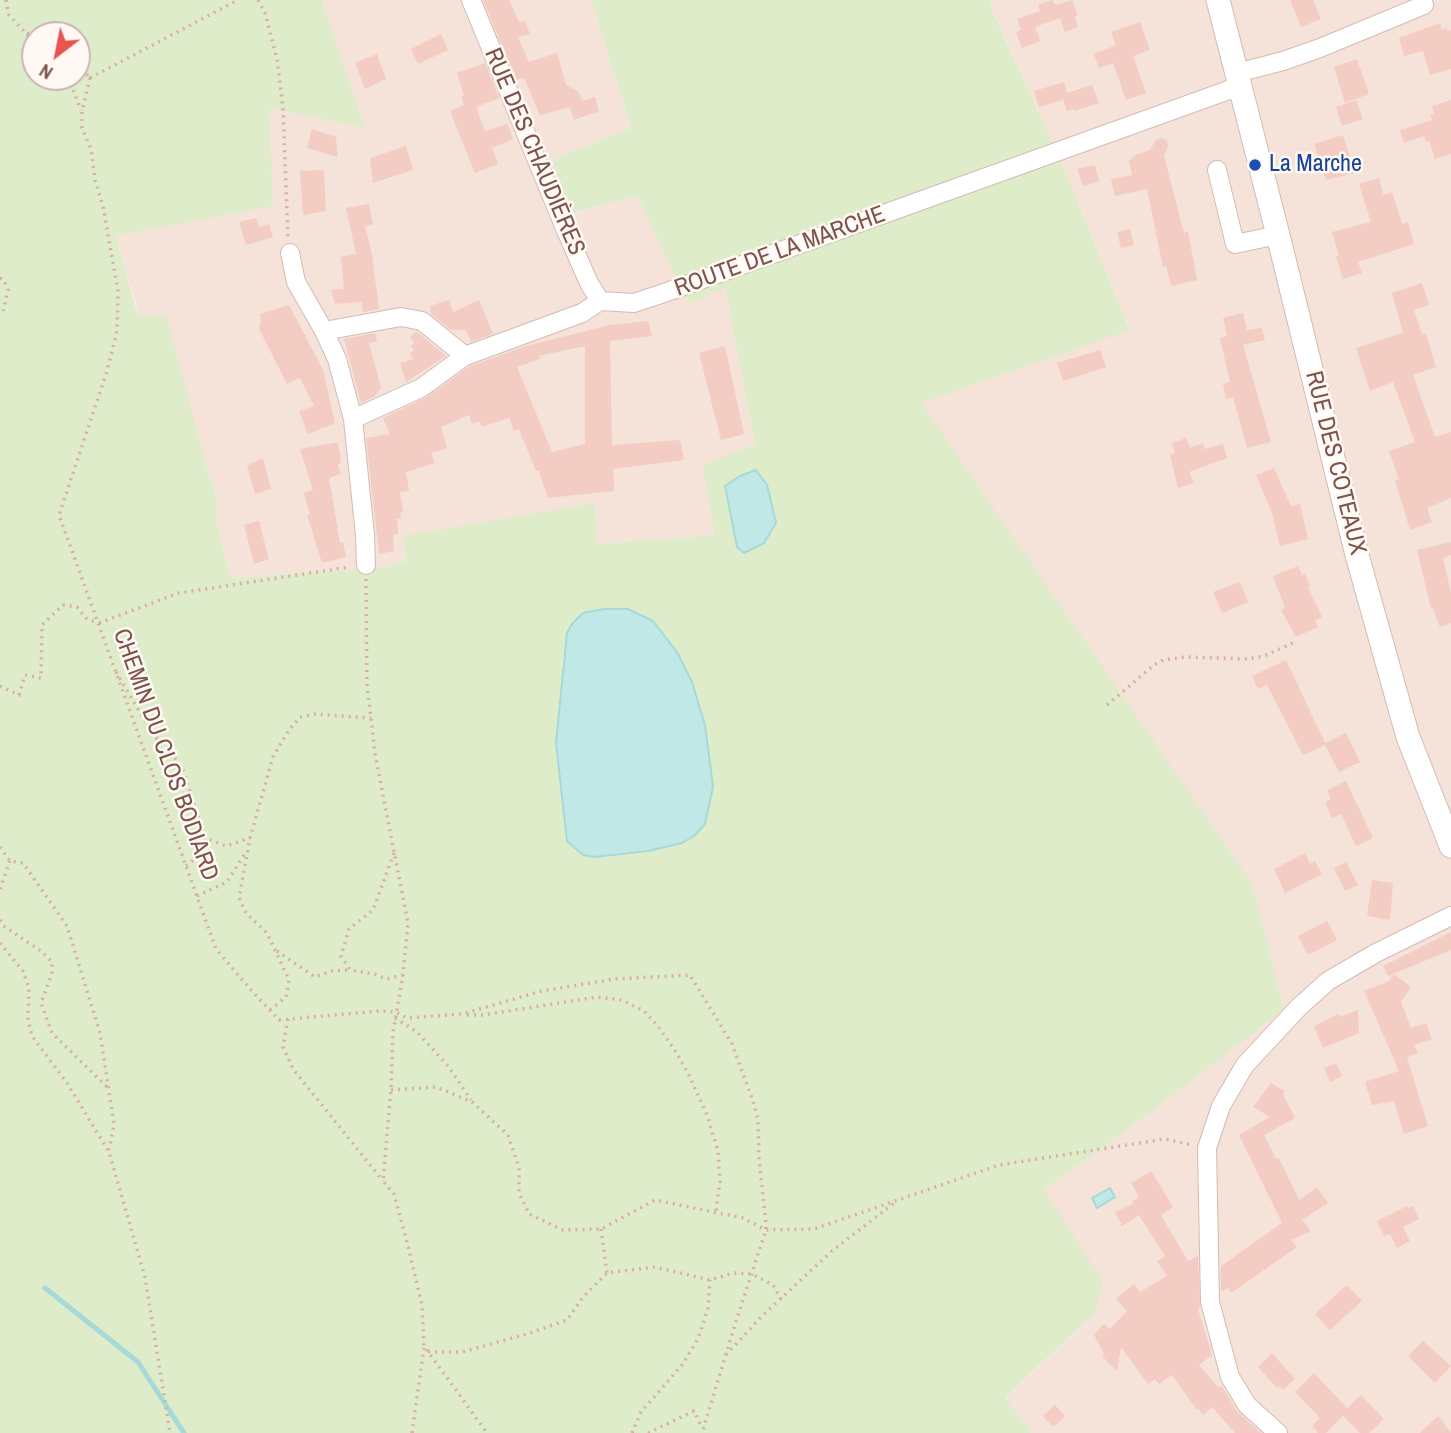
<!DOCTYPE html>
<html>
<head>
<meta charset="utf-8">
<style>
  body { margin:0 }
  #map { position:relative; width:1451px; height:1433px; overflow:hidden; background:#fdf3ec; font-family:"Archivo Narrow",sans-serif }
  canvas { display:block }
  .north { position:absolute; left:21px; top:21px; width:70px; height:70px; box-sizing:border-box; background:#fff8f3; border:2px solid #cab6b1; border-radius:50%; rotate:212deg; font-size:19px; font-weight:700; line-height:28px; text-align:center; color:#7a544d }
  .north::after { content:''; display:block; margin:auto; width:24px; height:32px; background:#e85450; clip-path:polygon(50% 0,100% 100%,50% 72%,0 100%) }
</style>
</head>
<body>
<div id="map">
<canvas width="1451" height="1433"></canvas>
<div class="north">N</div>
</div>
<script>
const ctx = document.querySelector('canvas').getContext('2d');
ctx.lineJoin = 'round';
function paint(path, color) { ctx.fillStyle = color; ctx.fill(path, 'evenodd'); }
const poly = rows => new Path2D(rows.map(r => 'M' + r).join(''));
function stroke(path, color, width, dash) { ctx.strokeStyle = color; ctx.lineWidth = width; ctx.lineCap = dash ? 'butt' : 'round'; ctx.setLineDash(dash || []); ctx.stroke(path); }
function write(font, color, halo, rows, align = 'center') {
  ctx.font = font + ' "Archivo Narrow",sans-serif'; ctx.lineWidth = 5; ctx.setLineDash([]); ctx.textBaseline = 'middle'; ctx.strokeStyle = halo; ctx.fillStyle = color; for (const [text, x, y, turn = 0] of rows) {
    ctx.save(); ctx.translate(x, y); ctx.rotate((+turn || 0) * Math.PI / 180); ctx.textAlign = isNaN(turn) ? turn : align; if (halo) ctx.strokeText(text, 0, 0); ctx.fillText(text, 0, 0); ctx.restore();
  }
}
const residential = poly([
  [322,0,591,0,631,128,552,160,572,213,637,196,689,303,725,287,755,444,716,535,597,544,595,504,403,537,406,560,386,567,230,578,216,517,217,498,206,464,139,315,116,236,273,205,268,107,364,128],
  [994,0,1451,0,1451,1433,1032,1433,1005,1399,1095,1313,1044,1190,1133,1126,1284,1008,920,402,1130,329,1063,165,989,2]
]);
const green = poly([
  [0,0,322,0,365,128,269,108,273,206,116,236,138,315,166,315,206,464,217,498,216,517,230,578,386,567,406,560,403,536,595,503,597,544,715,535,703,465,755,444,725,288,689,304,637,196,571,213,552,160,631,128,591,0,994,0,989,3,1063,165,1130,330,921,403,1253,885,1284,1009,1133,1126,1044,1190,1103,1281,1095,1313,1005,1398,1032,1433,0,1433],
  [35,35,77,35,77,77,35,77],
  [572,624,692,682,705,725,713,787,562,668,567,633]
]);
const water = poly([
  [756,470,767,485,776,523,764,543,744,553,737,547,725,486,740,476,756,470],
  [604,609,628,609,653,621,677,652,692,682,705,725,713,787,705,824,694,836,682,843,648,851,594,857,583,855,567,841,556,743,567,633,572,624,583,613,604,609],
  [1110,1188,1115,1197,1097,1208,1092,1198,1110,1188]
]);
const stream = poly([
  [45,1288,138,1362,184,1433]
]);
const building = poly([
  [483,0,509,0,519,22,525,21,530,34,518,37,529,62,557,53,566,85,578,91,582,101,595,97,599,111,574,120,570,107,540,115,524,78,516,80],
  [1052,0,1056,5,1072,0,1078,16,1075,17,1078,27,1065,32,1060,18,1035,27,1040,41,1022,48,1016,32,1021,30,1017,19,1040,11,1038,5],
  [1290,0,1313,0,1321,19,1301,27],
  [1140,22,1150,50,1133,56,1146,93,1126,100,1113,63,1099,68,1094,54,1116,45,1111,32],
  [1440,23,1442,30,1446,28,1448,31,1451,30,1451,69,1430,75,1423,51,1404,56,1399,38],
  [441,34,448,50,418,64,411,49],
  [377,54,386,79,365,89,355,63],
  [1357,59,1369,94,1345,103,1334,67],
  [485,63,499,98,476,107,485,131,507,124,513,139,492,148,498,164,475,173,450,111,464,105,461,97,464,96,457,73],
  [1064,82,1067,93,1092,85,1099,103,1074,111,1073,109,1067,111,1063,100,1039,107,1034,91],
  [1356,100,1363,119,1342,126,1336,107],
  [1451,100,1451,154,1435,159,1429,140,1426,142,1424,136,1404,143,1400,130,1432,120,1430,115,1434,114,1432,106],
  [312,129,336,137,338,157,307,148],
  [1343,135,1355,173,1326,180,1314,144],
  [1162,138,1167,141,1168,147,1164,156,1184,233,1188,231,1197,280,1171,286,1166,266,1163,267,1147,189,1115,196,1111,179,1132,175,1129,161,1135,155,1150,150,1156,140],
  [406,146,413,170,373,183,370,158],
  [1095,165,1099,182,1083,186,1077,169],
  [324,170,326,211,303,215,300,171],
  [1379,178,1383,195,1392,192,1402,224,1408,222,1414,244,1358,262,1362,273,1343,279,1336,257,1339,256,1332,232,1371,222,1359,184],
  [369,204,373,224,365,226,372,255,379,309,363,312,362,302,335,304,331,290,344,289,341,257,356,254,346,208],
  [256,218,259,227,269,224,273,237,246,245,239,222],
  [1130,229,1134,245,1121,248,1117,232],
  [1422,283,1429,305,1414,310,1422,335,1426,334,1436,367,1413,375,1435,437,1451,432,1451,498,1427,508,1432,522,1410,530,1395,480,1399,479,1389,451,1415,442,1393,382,1370,391,1356,348,1403,333,1392,293],
  [449,300,453,312,479,300,493,334,471,342,466,330,451,330,431,314,430,306],
  [289,305,323,370,335,423,308,434,299,411,314,406,300,378,287,384,259,329,261,320,260,314],
  [1243,313,1247,330,1262,328,1265,340,1243,345,1271,442,1247,448,1233,397,1226,399,1223,384,1230,382,1220,338,1227,336,1223,318],
  [648,321,652,336,610,341,612,445,680,440,684,460,613,469,614,491,548,498,539,471,536,471,519,429,514,431,509,418,482,427,480,421,472,424,469,415,441,427,447,448,431,453,435,463,406,472,409,491,400,492,403,512,400,512,401,519,397,519,398,534,393,535,394,551,379,554,366,438,390,434,383,418,427,397,470,366,526,346,609,325],
  [585,346,585,444,552,452,517,367,540,359,539,356],
  [416,331,446,356,406,382,400,363,413,359,410,353,414,350,411,346,414,343,410,338],
  [375,333,377,341,369,343,381,388,374,397,361,403,344,339],
  [725,346,744,434,721,440,699,353],
  [1100,350,1106,367,1063,381,1057,363],
  [1186,438,1190,448,1203,443,1205,449,1223,444,1227,458,1189,472,1194,483,1178,488,1170,455,1175,453,1172,443],
  [338,442,341,463,338,464,341,474,329,478,340,543,343,542,346,557,322,563,307,515,310,515,304,493,313,490,300,449],
  [263,458,271,489,255,494,247,466],
  [1274,468,1291,506,1300,504,1308,539,1280,546,1272,513,1256,475],
  [259,521,269,559,254,564,244,525],
  [1451,542,1451,555,1443,558,1451,593,1451,623,1440,627,1433,608,1431,609,1417,550],
  [1298,566,1302,575,1305,574,1310,586,1308,587,1322,617,1315,621,1318,627,1296,637,1281,610,1285,608,1273,576],
  [1240,582,1248,602,1222,613,1213,592],
  [1286,660,1325,743,1346,733,1360,762,1339,772,1325,745,1303,755,1267,685,1258,689,1252,676],
  [1346,781,1373,838,1356,846,1341,814,1332,818,1325,802,1331,799,1327,790],
  [1305,853,1310,864,1315,861,1322,874,1285,893,1274,869],
  [1346,862,1358,885,1345,891,1334,868],
  [1372,880,1393,883,1390,920,1367,916],
  [1327,921,1337,940,1308,955,1298,936],
  [1451,932,1451,950,1388,976,1383,966],
  [1394,974,1411,987,1401,1002,1411,1028,1426,1023,1432,1039,1414,1045,1418,1053,1407,1057,1428,1126,1404,1134,1394,1101,1372,1105,1365,1082,1399,1071,1364,991,1389,981],
  [1358,1010,1359,1033,1323,1048,1314,1026,1338,1014,1340,1017],
  [1336,1063,1342,1076,1330,1082,1324,1068],
  [1271,1083,1285,1091,1283,1094,1295,1118,1264,1135,1276,1159,1279,1158,1299,1200,1317,1187,1328,1203,1302,1220,1311,1231,1291,1240,1297,1247,1231,1293,1229,1288,1221,1291,1221,1266,1282,1223,1239,1135,1270,1117,1253,1107],
  [1151,1171,1173,1207,1161,1215,1188,1261,1198,1256,1200,1307,1198,1309,1212,1355,1199,1365,1219,1388,1222,1386,1237,1411,1261,1433,1235,1433,1212,1407,1203,1415,1199,1409,1197,1410,1172,1375,1159,1384,1155,1379,1148,1384,1121,1347,1117,1371,1102,1356,1104,1354,1094,1335,1104,1324,1110,1329,1127,1311,1116,1299,1134,1284,1140,1292,1167,1276,1157,1261,1165,1256,1139,1215,1122,1226,1115,1212,1133,1204,1132,1202,1139,1197,1131,1183],
  [1407,1206,1408,1208,1413,1206,1419,1219,1403,1227,1410,1241,1397,1248,1390,1234,1384,1236,1377,1221],
  [1347,1285,1362,1301,1330,1330,1315,1314],
  [1423,1341,1451,1366,1435,1383,1408,1356],
  [1272,1353,1295,1379,1283,1390,1279,1386,1277,1388,1258,1367],
  [1314,1373,1347,1408,1361,1395,1384,1419,1369,1433,1360,1433,1343,1416,1326,1433,1318,1433,1312,1426,1320,1418,1295,1392],
  [1055,1405,1065,1416,1053,1427,1043,1416],
  [1438,1416,1451,1433,1420,1433]
]);
const path = poly([
  [6,0,9,15,35,43],
  [258,0,265,13,277,59,283,108,288,239],
  [27,33,35,37],
  [77,64,90,78],
  [68,77,81,110],
  [90,78,82,112,82,128,91,149,95,180,103,206,118,291,117,331,107,371,59,515,216,949,251,990,279,1020,379,1011,396,1012,407,1018,462,1014,542,991,615,979,690,975,732,1044,753,1101,758,1119,759,1159,766,1224,766,1230,736,1321,702,1433],
  [90,78,238,0],
  [0,278,4,280,8,290,3,312,0,315],
  [366,579,367,687,371,718,375,754,408,923,403,975,393,1032,391,1090,383,1181,394,1194,408,1246,422,1305,424,1346,487,1433],
  [99,623,179,593,349,567],
  [116,672,154,736,169,749,183,770,205,838,226,846,250,838],
  [0,686,19,695,25,675,41,678,42,625,63,605,77,607,87,619,99,623],
  [1107,705,1154,665,1163,660,1185,657,1247,659,1264,656,1293,643],
  [0,847,10,861,23,863,67,926,100,1033,114,1124,109,1150],
  [394,853,373,910,349,929,341,956,350,970,374,974,386,979,403,975],
  [186,866,198,856,205,838],
  [0,889,10,861],
  [197,896,227,882,246,852],
  [0,920,5,927,41,951,52,962,52,973,41,1003,52,1033,107,1087],
  [0,943,23,971,29,988,28,1019,32,1036,67,1083,109,1152,145,1277,170,1433],
  [277,951,315,977,332,971,350,970],
  [270,1010,286,997,289,980,267,933,246,913,239,898,250,838,273,757,289,730,300,717,315,714,371,718],
  [467,1015,483,1015,597,997,622,1000,644,1011,657,1025,674,1049,688,1073,707,1115,718,1151,720,1181,716,1211],
  [395,1018,417,1032,448,1066,471,1100],
  [288,1019,283,1047,293,1069,383,1181],
  [391,1090,436,1087,472,1102,508,1135,519,1168,519,1193,529,1214,563,1230,601,1229,655,1200,743,1218,766,1230,814,1229,999,1165,1165,1139,1192,1145],
  [601,1229,607,1273],
  [428,1352,462,1352,527,1334,567,1320,583,1297,607,1273,655,1267,710,1280,733,1273,752,1274,773,1285,781,1299],
  [726,1355,762,1316,832,1251,894,1203],
  [412,1433,424,1348],
  [632,1433,641,1412,682,1365,698,1339,708,1308,710,1280],
  [648,1433,694,1411,702,1428]
]);
const minor = poly([
  [471,0,567,233,589,283,600,301],
  [1237,73,1283,61,1320,48,1424,5],
  [1217,170,1235,244,1278,235],
  [290,253,296,282,324,331,337,359,353,419,365,535,366,565],
  [324,331,401,317,422,321,465,356],
  [353,419,421,388,465,356,582,313,600,301,634,303,664,293,1240,86],
  [1278,1433,1247,1405,1230,1377,1210,1302,1207,1148,1221,1106,1245,1065,1299,1007,1328,981,1376,953,1451,916]
]);
const tertiary = poly([
  [1218,0,1278,235,1357,555,1408,737,1451,846]
]);
const markers = [
  [1255,165,7,"#1a4fb4"]
];
const streetNames = [
  ["RUE DES CHAUDIÈRES",534,152,67],
  ["ROUTE DE LA MARCHE",780,252,-20],
  ["RUE DES COTEAUX",1335,463,76],
  ["CHEMIN DU CLOS BODIARD",165,755,70]
];
const transitNames = [
  ["La Marche",1269,165]
];
paint(residential, '#f5e3da');
paint(green, '#deecc9');
paint(water, '#bfe8e6');
stroke(water, '#a5dad8', 2);
stroke(stream, '#a5dad8', 5);
paint(building, '#f3ccc3');
stroke(minor, '#d3bbb3', 20);
stroke(tertiary, '#d3bbb3', 25);
stroke(path, '#d9afa5', 3.5, [2, 5]);
stroke(minor, '#fff', 18);
stroke(tertiary, '#fff', 23);
for (const [x, y, r, color] of markers) { const dot = new Path2D(); dot.arc(x, y, r, 0, 2 * Math.PI); ctx.fillStyle = color; ctx.fill(dot); stroke(dot, '#fff8f3', 2.5); }
write('24px', '#7a544d', '#fff8f3', streetNames);
write('24px', '#164399', '#fff8f3', transitNames, 'left');
</script>
</body>
</html>
